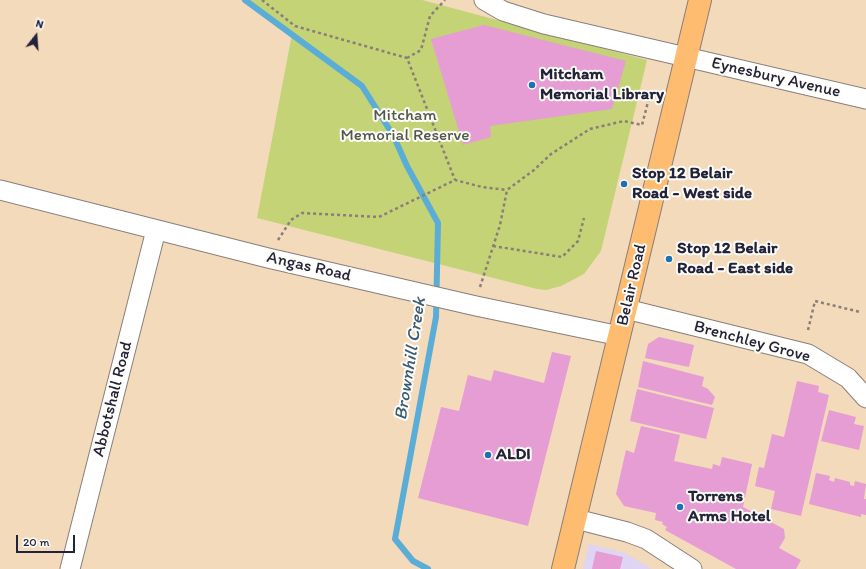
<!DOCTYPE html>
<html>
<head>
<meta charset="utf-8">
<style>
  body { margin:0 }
  #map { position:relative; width:866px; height:569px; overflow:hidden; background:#f3daba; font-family:Itim,sans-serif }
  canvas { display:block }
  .north { position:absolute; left:16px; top:16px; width:40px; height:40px; -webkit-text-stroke:3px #fdfcf7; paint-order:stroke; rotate:17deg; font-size:11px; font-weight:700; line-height:16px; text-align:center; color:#22223b }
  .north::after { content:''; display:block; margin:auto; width:14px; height:18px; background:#22223b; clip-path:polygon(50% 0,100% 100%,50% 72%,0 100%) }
  .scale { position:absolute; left:16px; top:535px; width:59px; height:18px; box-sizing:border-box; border:2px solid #22223b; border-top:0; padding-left:5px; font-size:12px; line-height:14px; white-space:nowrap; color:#22223b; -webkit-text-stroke:3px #fdfcf7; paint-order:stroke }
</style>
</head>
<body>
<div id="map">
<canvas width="866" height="569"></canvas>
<div class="north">N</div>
<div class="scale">20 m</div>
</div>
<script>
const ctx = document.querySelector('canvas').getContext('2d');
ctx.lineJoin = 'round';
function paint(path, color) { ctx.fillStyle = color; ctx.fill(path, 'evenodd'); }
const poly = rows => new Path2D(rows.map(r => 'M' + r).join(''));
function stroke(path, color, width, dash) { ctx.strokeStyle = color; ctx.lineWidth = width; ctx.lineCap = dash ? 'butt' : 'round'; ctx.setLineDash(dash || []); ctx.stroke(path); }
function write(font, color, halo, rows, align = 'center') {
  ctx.font = font + ' Itim,sans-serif'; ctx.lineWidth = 4; ctx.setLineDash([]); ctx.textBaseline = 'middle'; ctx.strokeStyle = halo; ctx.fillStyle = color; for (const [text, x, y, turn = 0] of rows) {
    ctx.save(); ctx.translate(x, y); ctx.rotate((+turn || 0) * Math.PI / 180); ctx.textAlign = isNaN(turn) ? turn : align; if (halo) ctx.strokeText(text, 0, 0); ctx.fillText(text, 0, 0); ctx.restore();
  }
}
const built = poly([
  [589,544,625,553,652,569,583,569]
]);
const green = poly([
  [249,0,422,0,647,60,601,251,584,274,561,286,546,290,537,289,257,218,292,34]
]);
const stream = poly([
  [245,0,362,86,393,135,407,166,438,223,436,317,395,539,413,561,428,569]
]);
const building = poly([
  [484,25,626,61,612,109,490,126,491,137,463,145,431,39],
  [659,337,694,345,689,367,645,358,648,344],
  [552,352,571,356,528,526,418,498,441,407,459,411,468,375,491,381,494,370,544,383],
  [643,361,704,377,702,386,708,389,715,397,712,405,638,387],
  [797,381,819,386,818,392,829,395,801,516,771,509,775,491,755,486,759,467,764,468,772,434,784,437],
  [637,389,714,408,706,439,630,421],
  [829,410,856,417,854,424,864,426,859,450,821,441],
  [641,426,680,435,674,461,712,469,713,464,720,466,722,457,752,464,743,507,784,529,785,538,779,548,801,560,796,569,736,569,665,530,667,527,662,524,663,522,655,520,656,513,624,506,616,494,626,450,634,453],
  [816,473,830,476,829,480,834,482,835,478,850,482,850,485,854,486,855,481,866,484,864,499,866,499,866,515,861,514,861,517,809,504],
  [596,551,623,557,620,569,592,569]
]);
const path = poly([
  [262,0,295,26,407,58,455,180],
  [407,58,421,50,430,16,445,0],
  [278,240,291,220,302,213,379,217,455,180,482,187,507,190],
  [493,246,562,257,578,241,584,218],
  [480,287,500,225,507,190,534,170,551,154,590,129,624,121,642,125,649,98],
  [808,330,815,301,860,312]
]);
const minor = poly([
  [484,0,503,11,544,24,866,99],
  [0,190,268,258,476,306,620,336],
  [626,309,808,354,848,378,866,398],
  [576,519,627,532,646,539,692,569],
  [70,569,156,230]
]);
const major = poly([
  [563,569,700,0]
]);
const markers = [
  [532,85,4,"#1f6fb2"],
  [624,184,4,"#1f6fb2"],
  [669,259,4,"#1f6fb2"],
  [488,455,4,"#1f6fb2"],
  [680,507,4,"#1f6fb2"]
];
const poiNames = [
  ["Mitcham",540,75],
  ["Memorial Library",540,95],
  ["Stop 12 Belair",632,174],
  ["Road - West side",632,194],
  ["Stop 12 Belair",677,249],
  ["Road - East side",677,269],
  ["ALDI",496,455],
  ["Torrens",688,497],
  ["Arms Hotel",688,517]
];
const streetNames = [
  ["Eynesbury Avenue",776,78,13],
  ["Angas Road",309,267,13],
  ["Belair Road",632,285,-77],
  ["Brenchley Grove",752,342,15],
  ["Abbotshall Road",113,399,-76]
];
const parkNames = [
  ["Mitcham",405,116],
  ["Memorial Reserve",405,136]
];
const waterNames = [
  ["Brownhill Creek",411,359,-81]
];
paint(built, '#e0d4f4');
paint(green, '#c4d375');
stroke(stream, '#5aadd6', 6);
paint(building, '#e69dd3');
stroke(minor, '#8a7e7a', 21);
stroke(major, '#8a7e7a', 24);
stroke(path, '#8a7e7a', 2.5, [3, 3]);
stroke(minor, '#fff', 19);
stroke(major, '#febc70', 22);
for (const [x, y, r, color] of markers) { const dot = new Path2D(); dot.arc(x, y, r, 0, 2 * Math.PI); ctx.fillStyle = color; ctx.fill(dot); stroke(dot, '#fdfcf7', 1.5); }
write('bold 17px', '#22223b', '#fdfcf7', poiNames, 'left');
write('17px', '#22223b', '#fdfcf7', streetNames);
write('17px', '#53574c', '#fdfcf7', parkNames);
write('italic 18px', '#385a79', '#fdfcf7', waterNames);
</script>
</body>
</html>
